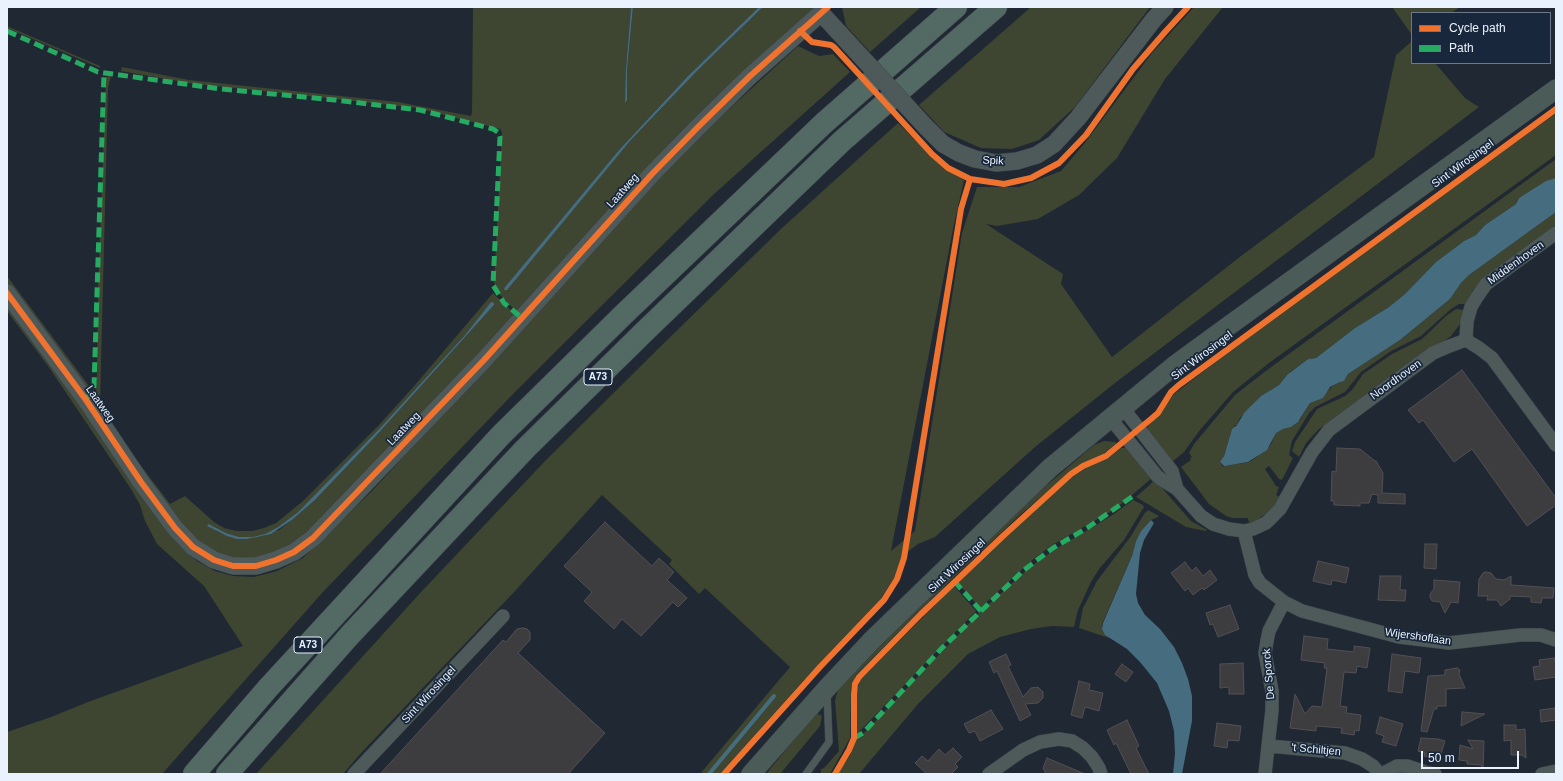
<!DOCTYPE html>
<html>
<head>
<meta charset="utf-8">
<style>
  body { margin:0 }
  #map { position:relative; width:1563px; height:781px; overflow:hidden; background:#202833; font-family:Arial,sans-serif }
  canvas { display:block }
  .frame { position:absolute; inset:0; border:8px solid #eaf2fd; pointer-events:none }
  .legend { position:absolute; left:1411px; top:12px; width:140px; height:52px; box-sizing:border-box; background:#18273b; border:1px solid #6c7889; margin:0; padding:5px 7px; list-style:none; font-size:12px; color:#eaf2fd }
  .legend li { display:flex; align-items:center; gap:8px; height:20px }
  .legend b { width:20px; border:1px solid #6c7889 }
  .scale { position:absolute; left:1421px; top:751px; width:98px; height:18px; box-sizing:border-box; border:2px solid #eaf2fd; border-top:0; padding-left:5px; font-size:12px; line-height:14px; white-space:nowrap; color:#eaf2fd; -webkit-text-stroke:3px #18273b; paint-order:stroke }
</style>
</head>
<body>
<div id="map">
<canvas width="1563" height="781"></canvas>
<div class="frame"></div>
<ul class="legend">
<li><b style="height:5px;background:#ef722f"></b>Cycle path</li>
<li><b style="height:5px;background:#26ab63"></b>Path</li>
</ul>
<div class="scale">50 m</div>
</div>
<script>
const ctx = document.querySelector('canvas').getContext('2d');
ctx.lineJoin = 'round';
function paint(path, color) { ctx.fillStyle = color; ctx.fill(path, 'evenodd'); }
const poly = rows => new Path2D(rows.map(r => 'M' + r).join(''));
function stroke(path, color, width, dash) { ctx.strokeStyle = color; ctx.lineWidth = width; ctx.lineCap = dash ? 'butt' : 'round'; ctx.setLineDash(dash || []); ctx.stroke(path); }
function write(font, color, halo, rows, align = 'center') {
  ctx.font = font + ' Arial,sans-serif'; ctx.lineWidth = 3.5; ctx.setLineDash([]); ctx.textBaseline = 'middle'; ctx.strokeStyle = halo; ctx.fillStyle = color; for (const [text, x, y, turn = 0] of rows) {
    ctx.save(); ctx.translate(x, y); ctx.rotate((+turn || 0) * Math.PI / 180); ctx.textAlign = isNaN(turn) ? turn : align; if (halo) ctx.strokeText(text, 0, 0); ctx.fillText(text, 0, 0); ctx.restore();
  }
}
const green = poly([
  [473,7,631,7,626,68,626,102,627,100,627,71,633,7,759,7,688,76,619,150,505,287,505,290,630,141,697,71,763,7,818,7,517,312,496,291,494,282,502,132,500,129,417,108,189,83,121,71,122,67,189,80,398,102,471,116,472,112],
  [842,7,921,7,870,52,846,26],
  [1031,7,1150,7,1075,107,1039,140,1012,149,981,148,944,132,919,105],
  [1194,7,1223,7,1165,79,1117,158,1079,195,1038,219,997,226,986,224,1063,274,1061,284,1112,357,1241,256,1374,157,1396,55,1412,41,1412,63,1435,63,1465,98,1479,107,1115,383,1035,447,935,537,918,544,902,556,894,578,879,602,803,681,720,774,700,774,790,667,705,588,699,594,669,564,672,560,602,495,515,591,361,753,343,774,256,774,422,591,546,460,662,345,782,228,898,123,940,165,964,180,953,229,891,551,915,531,962,233,977,187,1019,187,1061,171,1084,144,1152,53],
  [1392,7,1460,7,1451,13,1412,13,1412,35],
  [7,26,100,66,100,68,7,28],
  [798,46,819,56,833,54,850,72,713,195,515,392,322,593,162,774,7,774,7,732,51,717,88,702,243,646,204,586,157,544,145,521,140,505,131,489,48,366,7,311,7,303,78,399,175,541,197,561,215,571,233,576,254,577,277,571,303,558,373,490,691,144],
  [111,76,108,88,100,404,135,458,170,504,185,496,214,522,224,528,236,531,252,531,264,528,276,523,303,501,379,425,415,385,493,293,515,314,515,316,306,535,288,547,256,559,241,559,221,554,208,548,196,539,176,519,95,405,97,378,98,290,106,77],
  [491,303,494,305,375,437,315,500,292,520,279,530,247,539,218,532,209,524,226,533,239,537,252,537,265,534,278,527,298,512,381,427,465,335],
  [1556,113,1556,155,1269,363,1233,392,1200,430,1184,452,1172,462,1147,430,1148,425,1160,414,1173,395,1258,329],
  [1556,159,1556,178,1519,198,1516,204,1485,225,1476,235,1464,241,1436,262,1405,294,1389,307,1355,328,1316,358,1308,359,1290,372,1279,385,1261,396,1240,418,1237,425,1234,425,1235,427,1232,429,1226,449,1222,461,1220,462,1223,467,1225,465,1245,463,1251,461,1259,455,1260,456,1259,455,1270,446,1276,433,1280,430,1294,425,1300,420,1310,403,1318,399,1334,385,1344,381,1348,374,1400,340,1450,299,1461,283,1469,275,1556,212,1556,226,1484,278,1473,290,1467,304,1459,304,1451,309,1421,336,1391,351,1361,372,1345,392,1315,407,1309,413,1292,441,1289,455,1293,458,1282,480,1279,479,1269,466,1265,469,1276,486,1279,487,1276,495,1280,497,1272,509,1257,520,1249,523,1248,518,1232,518,1226,516,1209,504,1181,467,1191,460,1190,458,1192,457,1189,453,1194,444,1235,395,1267,370],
  [7,276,89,386,85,389,7,283],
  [1456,309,1465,310,1460,324,1451,336,1443,342,1428,349,1319,429,1306,443,1299,457,1292,451,1295,442,1317,409,1345,396,1352,390,1363,374,1392,354,1422,339,1446,316],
  [1104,441,1116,442,1116,444,1103,454,1077,466,1021,514,951,580,856,675,851,688,850,738,830,774,821,774,821,769,824,768,839,751,835,701,838,689,903,620,1033,497,1094,445],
  [1121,448,1126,448,1129,449,1153,477,1124,502,1110,512,1052,545,1031,561,980,608,957,582,1014,528,1077,473,1088,466,1107,459],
  [1155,480,1191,521,1207,530,1206,531,1186,527,1136,497],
  [1133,500,1143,505,1144,508,1142,510,1124,540,1099,569,1091,582,1078,610,1074,627,1052,626,1031,629,1000,637,968,654,918,704,859,774,838,774,850,755,855,740,864,733,980,612,1030,567,1054,550,1111,516],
  [1148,510,1159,516,1158,517,1151,520,1141,531,1136,541,1132,556,1102,624,1102,629,1109,638,1079,628,1083,608,1097,581,1131,536,1144,514],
  [954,586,976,611,857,734,856,691,861,679],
  [818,714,822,716,820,726,780,774,766,774,814,715]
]);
const water = poly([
  [631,7,633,7,627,71,627,100,625,103,626,68],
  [759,7,763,7,697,71,630,141,507,290,504,290,505,287,619,150,688,76],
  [1556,178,1556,212,1469,275,1461,283,1450,299,1400,340,1348,374,1344,381,1338,383,1330,387,1323,398,1310,403,1298,422,1291,427,1283,429,1276,433,1267,450,1248,462,1224,466,1220,462,1224,456,1232,429,1237,425,1244,413,1261,396,1279,385,1288,374,1308,359,1316,358,1355,328,1389,307,1405,294,1436,262,1464,241,1476,235,1485,225,1516,204,1519,198,1546,181],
  [491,302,494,303,494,305,375,437,315,500,292,520,271,534,247,539,237,539,227,536,207,526,209,524,226,533,239,537,252,537,265,534,278,527,298,512,381,427,465,335],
  [1151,520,1154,523,1144,540,1140,553,1136,594,1138,603,1145,615,1160,629,1174,647,1182,663,1188,679,1192,696,1192,721,1182,774,1173,774,1175,754,1174,731,1169,711,1157,683,1140,662,1127,649,1105,635,1102,629,1103,623,1132,556,1136,541,1141,531]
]);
const stream = poly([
  [709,774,774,696]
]);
const building = poly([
  [1462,370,1556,498,1556,505,1527,526,1472,449,1454,462,1423,420,1419,423,1408,410,1462,370],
  [1337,448,1360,449,1375,461,1376,461,1383,473,1382,493,1405,494,1405,504,1378,503,1378,495,1372,494,1369,503,1360,503,1360,506,1334,505,1334,501,1331,501,1332,471,1336,472,1337,448],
  [605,522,652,566,659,558,674,572,667,580,687,598,678,607,673,602,641,636,622,619,614,629,584,601,592,592,564,566,605,522],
  [1425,544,1437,544,1436,569,1424,568,1425,544],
  [1318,561,1349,568,1346,583,1332,580,1331,585,1313,581,1318,561],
  [1185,562,1192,571,1196,567,1203,576,1210,570,1217,580,1204,590,1202,588,1193,595,1188,588,1185,591,1171,573,1185,562],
  [1486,572,1491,573,1496,579,1504,580,1511,576,1511,584,1512,585,1554,588,1553,598,1542,598,1541,603,1531,602,1531,597,1510,596,1510,599,1501,606,1497,600,1487,600,1488,596,1478,596,1479,579,1483,573,1486,572],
  [1380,576,1401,576,1400,590,1406,590,1405,601,1378,600,1380,576],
  [1434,580,1460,582,1458,603,1451,602,1445,613,1440,602,1432,601,1430,597,1430,594,1434,589,1434,580],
  [1230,605,1239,629,1218,637,1213,624,1210,625,1206,613,1230,605],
  [523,628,527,629,530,632,530,640,518,653,605,733,568,774,380,774,503,640,506,642,517,629,523,628],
  [1304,636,1328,639,1327,649,1354,652,1354,646,1370,648,1367,668,1357,666,1356,673,1344,672,1340,706,1347,707,1346,713,1361,715,1359,731,1355,730,1354,735,1341,733,1342,728,1316,726,1316,731,1290,728,1295,694,1305,714,1312,706,1322,707,1327,668,1324,668,1325,663,1301,660,1304,636],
  [1006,654,1011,665,1008,666,1023,697,1031,688,1038,687,1043,692,1043,698,1038,703,1025,704,1031,715,1020,721,997,671,994,673,989,662,1006,654],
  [1392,654,1421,658,1419,673,1405,671,1402,693,1388,691,1392,654],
  [1554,658,1556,664,1556,677,1535,680,1533,667,1540,666,1539,660,1554,658],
  [1243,663,1244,694,1229,694,1229,687,1220,688,1220,664,1243,663],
  [1122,664,1133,672,1126,682,1115,674,1122,664],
  [1457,668,1460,670,1459,674,1465,688,1446,689,1446,706,1437,706,1437,709,1434,709,1427,732,1421,731,1428,676,1445,675,1445,670,1457,668],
  [1079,681,1090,684,1089,690,1103,693,1099,711,1085,707,1082,718,1071,715,1079,681],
  [1555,708,1556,720,1541,722,1540,710,1555,708],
  [991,710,1003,729,980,741,975,731,969,733,964,724,991,710],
  [1462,712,1485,714,1461,726,1462,712],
  [1380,717,1403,724,1396,746,1382,742,1384,736,1376,733,1380,717],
  [1127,720,1139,746,1136,748,1149,774,1131,774,1116,743,1114,745,1107,730,1127,720],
  [1217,723,1241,726,1239,741,1228,740,1227,748,1214,746,1217,723],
  [1504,725,1516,725,1516,730,1525,729,1526,758,1522,755,1511,755,1511,740,1504,741,1504,725],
  [1421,738,1438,739,1445,741,1439,760,1424,756,1425,753,1418,751,1421,738],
  [1468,740,1484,741,1483,769,1481,765,1467,764,1467,761,1459,760,1460,745,1473,749,1468,740],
  [953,748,962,757,955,764,958,767,951,774,927,774,915,763,922,756,928,761,939,749,945,755,953,748],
  [1047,758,1085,774,1046,774,1043,768,1047,758]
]);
const service = poly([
  [806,774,829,742,827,694]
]);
const minor = poly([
  [1466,340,1467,321,1471,307,1477,297,1486,284,1556,233],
  [1123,408,1172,471,1177,489],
  [1110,418,1157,476,1162,480,1177,489,1201,516,1213,524,1229,529,1244,531,1253,529,1266,523,1280,509,1312,452,1329,430,1433,353,1447,347,1466,340,1479,348,1492,358,1556,445],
  [1244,531,1255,575,1260,583,1284,602,1269,631,1267,641,1265,653,1272,691,1272,710,1265,774],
  [1284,602,1302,611,1399,637,1449,643,1520,635,1541,635,1556,640],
  [1269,746,1345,753,1362,759,1373,766,1380,774],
  [354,774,503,616],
  [989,774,1023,750,1040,742,1059,739,1072,741,1083,748,1092,757,1099,768,1101,774],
  [1382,774,1397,766,1407,766,1425,772,1435,774],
  [1542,774,1556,771]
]);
const tertiary = poly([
  [926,127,943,144,959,153,975,159,996,163,1017,161,1037,155,1054,144,1078,118,1154,19,1165,7],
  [7,293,86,400,141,482,175,528,193,547,214,560,233,566,256,566,276,560,294,552,313,538,484,360,652,174,699,126,749,77,821,13,844,38]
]);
const secondary = poly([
  [751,774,827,688,872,640,1050,468,1175,365,1216,335,1556,89]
]);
const motorway = poly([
  [194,774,268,688,501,435,623,315,824,123,956,7],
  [227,774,350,635,525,449,643,333,842,141,996,7]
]);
const tertiaryBridge = poly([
  [844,38,926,127]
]);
const quiet = poly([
  [7,31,98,72,221,89,335,100,420,110,493,129,499,133,500,137,493,285,504,303,522,318],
  [86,400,94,387,104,73],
  [981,611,1024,570,1053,548,1087,528,1133,496],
  [854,738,863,733,942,648,981,611,954,581]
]);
const cycleway = poly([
  [800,31,812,42,831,45,834,47,932,154,948,168,970,179,1004,184,1031,178,1059,163,1086,135,1133,69,1165,32,1188,7],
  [7,293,86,400,141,482,175,528,193,547,214,560,233,566,256,566,276,560,294,552,313,538,484,360,652,174,699,126,749,77,828,7],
  [724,774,820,667,884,600,897,579,904,558,961,209,970,179],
  [835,774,849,750,854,738,854,694,855,684,859,677,921,614,1003,536,1071,474,1083,466,1106,456,1151,419,1158,413,1171,392,1179,385,1556,109]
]);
const shields = [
  [598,377,28],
  [308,645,28]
];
const shieldNames = [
  ["A73",598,377],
  ["A73",308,645]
];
const streetNames = [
  ["Spik",993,161,3],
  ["Sint Wirosingel",1463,164,-36],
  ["Laatweg",623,191,-48],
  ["Middenhoven",1516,263,-36],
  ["Sint Wirosingel",1202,356,-37],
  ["Noordhoven",1396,380,-36],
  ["Laatweg",100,404,55],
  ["Laatweg",404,429,-46],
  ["Sint Wirosingel",957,566,-43],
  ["Wijershoflaan",1418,637,8],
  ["De Sporck",1269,674,-95],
  ["Sint Wirosingel",429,695,-47],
  ["'t Schiltjen",1316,750,5]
];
paint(green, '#3e4530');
paint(water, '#466c7f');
stroke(stream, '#466c7f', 4);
paint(building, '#3d3c3f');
stroke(building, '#525054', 1);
stroke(service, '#3e454e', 8);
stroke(minor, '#3e454e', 14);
stroke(tertiary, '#3e454e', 18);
stroke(secondary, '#3e454e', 20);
stroke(motorway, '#3e454e', 23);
stroke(service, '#4d5a59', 7);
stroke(minor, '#4d5a59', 13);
stroke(tertiary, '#4d5a59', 17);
stroke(secondary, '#4b5b58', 19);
stroke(motorway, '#536964', 22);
stroke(tertiaryBridge, '#3e454e', 18, []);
stroke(tertiaryBridge, '#4d5a59', 17);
stroke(quiet, '#26ab63', 5, [10, 5]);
stroke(cycleway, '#ef722f', 6);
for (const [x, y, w] of shields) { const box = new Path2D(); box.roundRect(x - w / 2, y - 8, w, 16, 3); ctx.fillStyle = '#18273b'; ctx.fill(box); stroke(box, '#eaf2fd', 1); }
write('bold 10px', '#eaf2fd', null, shieldNames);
write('11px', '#eaf2fd', '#18273b', streetNames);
</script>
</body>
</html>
